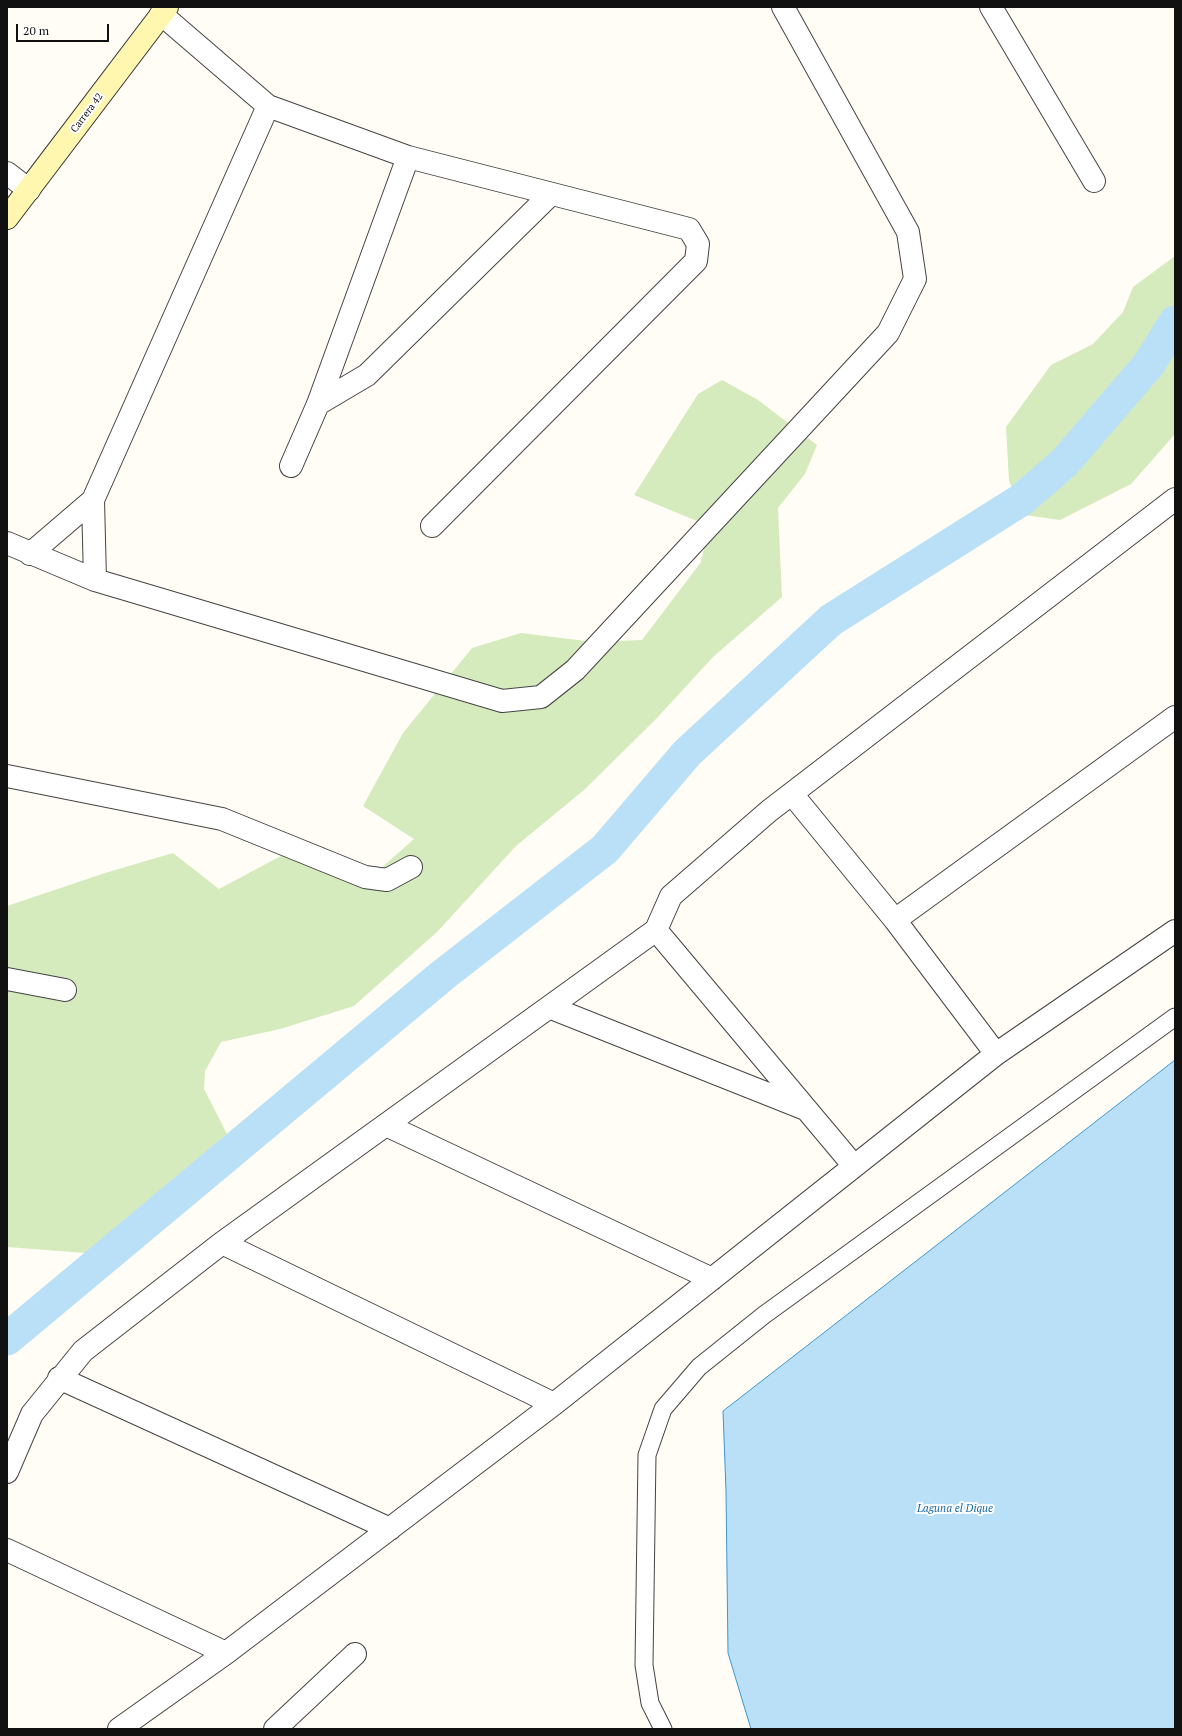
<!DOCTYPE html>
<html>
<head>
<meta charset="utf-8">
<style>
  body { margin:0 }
  #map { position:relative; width:1182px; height:1736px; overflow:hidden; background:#fffdf5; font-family:"PT Serif",serif }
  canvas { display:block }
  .frame { position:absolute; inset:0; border:8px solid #111; pointer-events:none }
  .scale { position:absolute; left:16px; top:24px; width:93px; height:18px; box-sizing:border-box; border:2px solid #111; border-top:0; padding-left:5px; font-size:12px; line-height:14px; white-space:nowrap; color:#111; -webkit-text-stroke:3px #fff; paint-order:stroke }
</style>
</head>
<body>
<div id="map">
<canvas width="1182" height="1736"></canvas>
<div class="frame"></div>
<div class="scale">20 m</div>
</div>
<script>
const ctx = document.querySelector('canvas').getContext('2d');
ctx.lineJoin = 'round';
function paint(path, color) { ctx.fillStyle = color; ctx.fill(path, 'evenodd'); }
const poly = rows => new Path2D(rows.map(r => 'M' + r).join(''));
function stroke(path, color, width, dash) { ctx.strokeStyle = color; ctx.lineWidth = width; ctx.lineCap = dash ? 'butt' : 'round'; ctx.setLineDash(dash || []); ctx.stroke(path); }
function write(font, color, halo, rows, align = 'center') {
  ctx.font = font + ' "PT Serif",serif'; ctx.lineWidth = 4; ctx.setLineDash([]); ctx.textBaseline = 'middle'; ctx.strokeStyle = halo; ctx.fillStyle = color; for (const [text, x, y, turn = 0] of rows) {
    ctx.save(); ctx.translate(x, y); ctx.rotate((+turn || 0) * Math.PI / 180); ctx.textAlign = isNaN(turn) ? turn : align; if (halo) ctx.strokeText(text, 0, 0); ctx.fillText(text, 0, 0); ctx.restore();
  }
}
const green = poly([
  [1175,256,1175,434,1131,484,1060,520,1024,515,1009,481,1006,427,1051,365,1093,344,1123,312,1133,287],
  [722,380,758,400,817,445,805,474,778,508,782,597,713,657,656,719,584,790,516,846,437,932,354,1006,280,1029,221,1042,205,1071,204,1089,227,1134,85,1253,7,1247,7,906,105,873,173,853,219,889,309,841,363,884,414,839,363,806,403,733,472,648,521,633,594,642,642,640,701,562,709,526,634,495,698,394]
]);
const water = poly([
  [1175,1060,1175,1729,751,1729,728,1653,726,1491,723,1411,1175,1060]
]);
const canal = poly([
  [7,1339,443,975,605,849,687,753,831,620,1021,500,1064,463,1149,364,1175,322]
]);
const lane = poly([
  [663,1729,650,1703,644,1665,647,1455,663,1409,699,1367,764,1315,1175,1017]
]);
const street = poly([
  [991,7,1094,181],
  [161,14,268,106,408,157,689,229,698,244,696,261,432,526],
  [7,173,29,190],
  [318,404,367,375,551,194],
  [291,466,318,404,408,157],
  [93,500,95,580],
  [7,543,95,580,502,701,541,697,575,670,888,333,915,279,908,232,783,7],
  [30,554,93,500,268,106],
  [7,776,222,819,365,877,387,880,411,867],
  [792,794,895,920,996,1054],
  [895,920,1175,717],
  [656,930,854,1166],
  [7,979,65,990],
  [549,1007,803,1108],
  [386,1125,712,1279],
  [222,1243,554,1404],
  [59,1378,390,1529],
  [7,1472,32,1414,83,1351,222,1243,656,930,671,896,769,811,1175,499],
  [7,1550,226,1653],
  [119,1729,226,1653,554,1404,996,1054,1175,931],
  [275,1729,355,1654]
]);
const secondary = poly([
  [7,218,167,7]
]);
const streetNames = [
  ["Carrera 42",87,113,-53]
];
const waterNames = [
  ["Laguna el Dique",955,1509]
];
paint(green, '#d5ebbd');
paint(water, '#b9e0f7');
stroke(water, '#3f96cf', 1);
stroke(canal, '#b9e0f7', 33);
stroke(lane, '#444', 19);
stroke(street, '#444', 24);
stroke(secondary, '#333', 24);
stroke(lane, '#fff', 17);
stroke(street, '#fff', 22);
stroke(secondary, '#fff6b0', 22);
write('10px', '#111', '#fff', streetNames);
write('italic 11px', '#1768a6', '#fff', waterNames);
</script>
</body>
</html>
